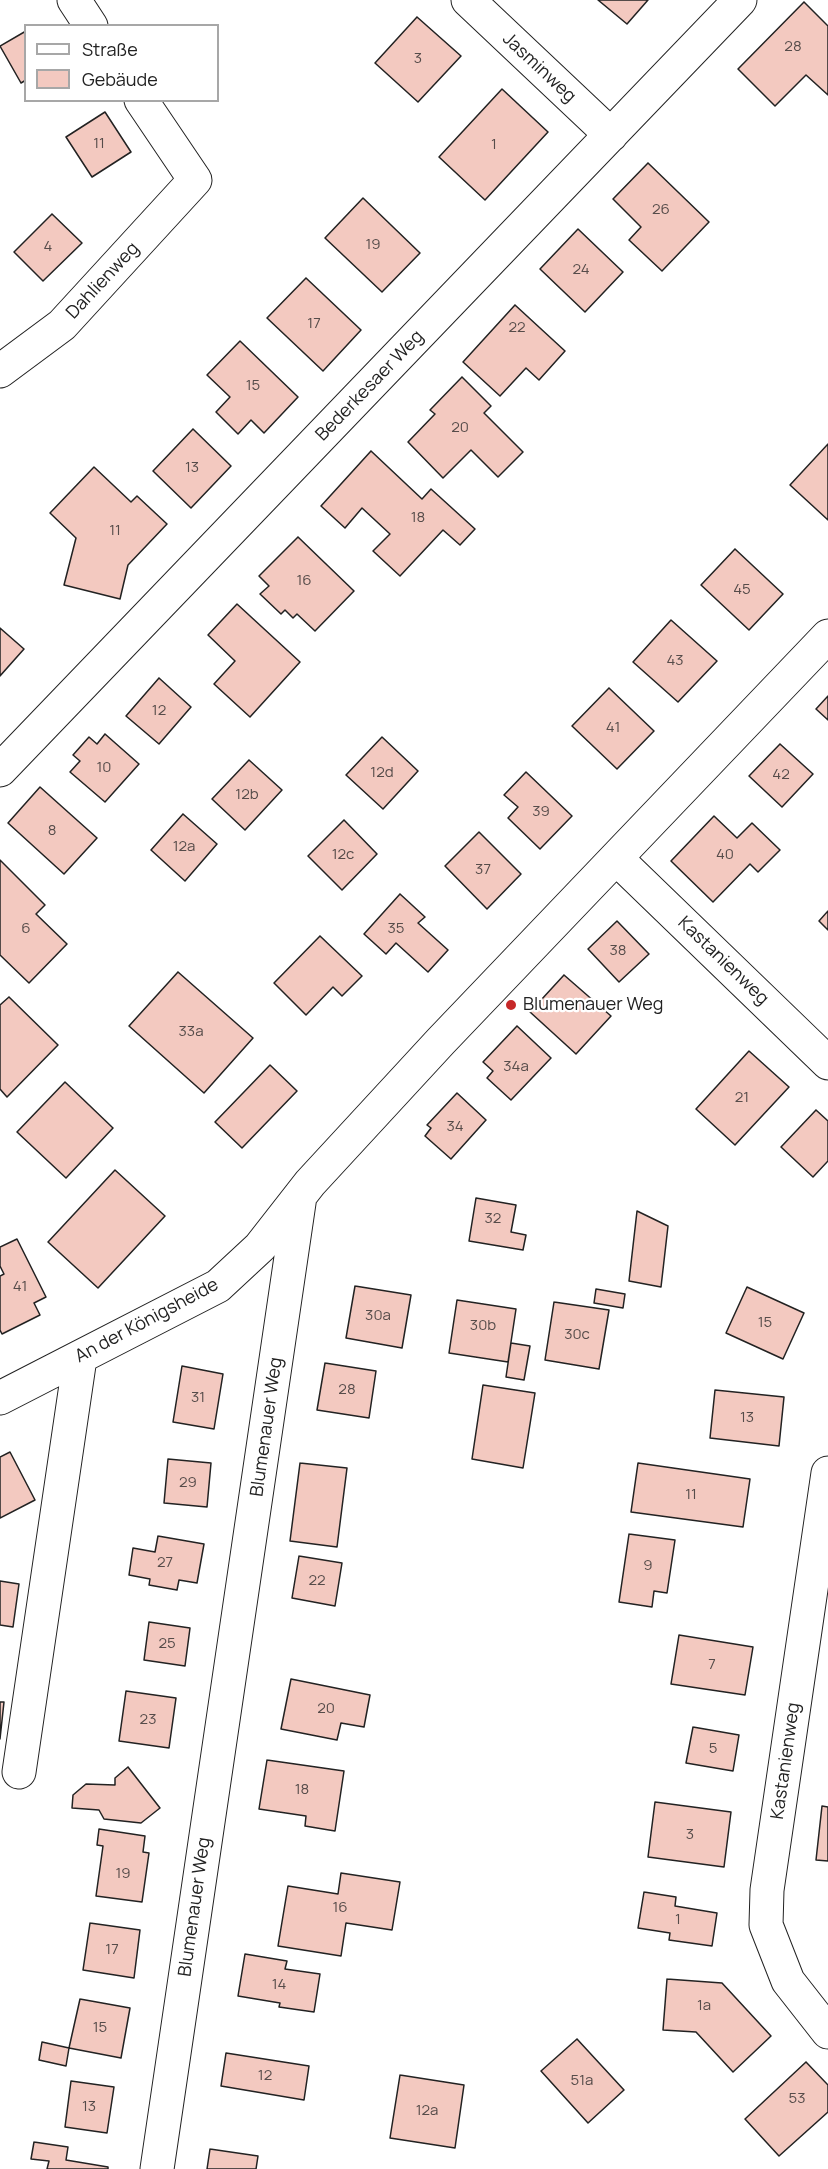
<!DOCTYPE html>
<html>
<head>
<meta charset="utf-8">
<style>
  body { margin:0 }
  #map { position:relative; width:828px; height:2169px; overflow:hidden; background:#fff; font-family:Manrope,sans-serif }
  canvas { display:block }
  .legend { position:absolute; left:24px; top:24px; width:195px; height:78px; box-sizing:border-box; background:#fff; border:2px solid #a7a7a7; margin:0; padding:8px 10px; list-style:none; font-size:18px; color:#222 }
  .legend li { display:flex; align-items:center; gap:12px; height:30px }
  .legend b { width:30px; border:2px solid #a7a7a7 }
</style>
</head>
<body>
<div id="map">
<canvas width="828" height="2169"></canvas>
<ul class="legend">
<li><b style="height:8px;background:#fff"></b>Straße</li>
<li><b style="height:16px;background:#f3c9c0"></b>Gebäude</li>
</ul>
</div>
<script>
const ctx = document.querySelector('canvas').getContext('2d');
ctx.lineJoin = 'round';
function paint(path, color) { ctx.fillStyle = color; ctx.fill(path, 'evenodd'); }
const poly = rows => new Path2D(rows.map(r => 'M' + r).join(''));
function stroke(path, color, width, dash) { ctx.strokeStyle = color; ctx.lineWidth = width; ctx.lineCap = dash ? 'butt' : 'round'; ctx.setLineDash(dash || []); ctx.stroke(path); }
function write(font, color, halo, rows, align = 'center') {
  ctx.font = font + ' Manrope,sans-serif'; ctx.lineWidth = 4.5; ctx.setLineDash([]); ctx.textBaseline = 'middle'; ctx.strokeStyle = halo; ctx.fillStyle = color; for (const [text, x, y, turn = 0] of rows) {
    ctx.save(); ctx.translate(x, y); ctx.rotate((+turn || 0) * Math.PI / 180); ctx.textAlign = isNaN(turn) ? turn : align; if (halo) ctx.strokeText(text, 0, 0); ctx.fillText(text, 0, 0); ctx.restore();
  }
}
const building = poly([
  [598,0,648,0,627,24,598,0],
  [804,2,828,26,828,95,806,75,775,106,738,69,804,2],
  [417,17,461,56,418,102,375,63,417,17],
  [26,31,26,80,21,83,0,46,26,31],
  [502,89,548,132,485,200,439,157,502,89],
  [105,112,131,152,92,177,66,137,105,112],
  [648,163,709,222,662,271,629,240,641,227,613,199,648,163],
  [363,198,420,253,382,292,325,238,363,198],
  [52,214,82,243,43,281,14,252,52,214],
  [578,229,623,272,585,312,540,269,578,229],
  [306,278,361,330,323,371,267,318,306,278],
  [515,305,565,351,539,380,526,368,500,396,463,362,515,305],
  [240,341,298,397,264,433,251,420,238,434,216,412,230,397,207,375,240,341],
  [462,377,491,406,484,413,523,452,498,477,471,450,443,478,408,442,435,414,430,410,462,377],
  [193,429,231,466,191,508,153,471,193,429],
  [828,444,828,520,790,485,828,444],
  [371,451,422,499,431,489,475,529,460,545,443,530,400,576,373,551,390,534,362,508,345,528,321,506,371,451],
  [94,467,131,502,137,496,167,524,128,565,120,599,64,585,76,538,50,513,94,467],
  [298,537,354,591,315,631,297,614,293,618,285,610,281,614,260,594,269,586,259,576,298,537],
  [735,549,783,594,749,630,701,585,735,549],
  [237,604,300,662,250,717,214,684,235,661,208,635,237,604],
  [671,620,717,661,678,702,633,662,671,620],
  [0,628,24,649,0,676,0,628],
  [159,678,191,707,159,744,126,716,159,678],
  [609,688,654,731,617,769,572,726,609,688],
  [828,696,828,720,816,709,828,696],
  [105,734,139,764,105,802,70,772,80,761,73,755,89,737,97,744,105,734],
  [382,737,418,771,383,809,346,775,382,737],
  [780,744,813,774,782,807,749,776,780,744],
  [249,760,282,790,245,830,212,799,249,760],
  [526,772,572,816,540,849,508,818,518,807,504,795,526,772],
  [40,787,97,838,64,874,8,823,40,787],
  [183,814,217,844,185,881,151,850,183,814],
  [714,816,737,838,752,823,780,850,758,872,750,864,713,902,671,861,714,816],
  [344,820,377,854,342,890,308,856,344,820],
  [479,832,521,874,487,909,445,866,479,832],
  [0,860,45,905,36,914,67,944,29,983,0,955,0,860],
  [400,894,425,917,418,923,448,950,428,972,396,943,386,954,364,934,400,894],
  [828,911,828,930,819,921,828,911],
  [617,921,649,954,619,982,588,949,617,921],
  [320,936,362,976,342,996,333,987,306,1015,274,983,320,936],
  [178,972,253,1038,204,1093,129,1026,178,972],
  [564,975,611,1016,576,1054,530,1012,564,975],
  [9,997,58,1045,7,1097,0,1089,0,1005,9,997],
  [517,1026,551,1058,511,1100,487,1078,493,1071,483,1062,517,1026],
  [749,1051,789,1087,735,1145,696,1109,749,1051],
  [270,1065,297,1091,242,1148,215,1122,270,1065],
  [65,1082,113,1128,66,1178,17,1132,65,1082],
  [457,1093,486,1120,451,1159,425,1136,431,1128,427,1125,457,1093],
  [816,1110,828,1121,828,1161,813,1177,781,1147,816,1110],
  [115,1170,165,1216,98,1288,48,1242,115,1170],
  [476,1198,516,1205,511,1232,526,1235,523,1250,469,1241,476,1198],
  [637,1211,668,1226,661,1287,629,1281,637,1211],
  [17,1239,46,1297,34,1303,40,1315,2,1334,0,1330,0,1276,4,1274,0,1266,0,1247,17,1239],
  [355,1286,411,1295,402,1348,346,1338,355,1286],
  [747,1287,804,1313,783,1359,726,1333,747,1287],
  [596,1289,625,1294,623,1308,594,1303,596,1289],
  [457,1300,516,1309,508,1362,449,1353,457,1300],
  [554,1302,609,1310,599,1369,545,1360,554,1302],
  [511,1343,530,1346,524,1380,506,1377,511,1343],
  [325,1363,376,1371,369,1418,317,1410,325,1363],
  [182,1366,223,1374,214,1429,173,1422,182,1366],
  [483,1385,535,1393,523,1468,472,1459,483,1385],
  [715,1390,784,1397,779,1446,710,1438,715,1390],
  [10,1452,35,1500,0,1518,0,1457,10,1452],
  [168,1459,211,1463,207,1507,164,1503,168,1459],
  [300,1463,347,1468,337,1547,290,1541,300,1463],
  [638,1463,750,1479,743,1527,631,1512,638,1463],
  [629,1534,675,1540,667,1593,654,1591,652,1607,619,1602,629,1534],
  [158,1536,204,1544,197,1583,179,1580,177,1590,149,1585,150,1579,129,1575,133,1548,155,1552,158,1536],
  [299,1556,342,1563,335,1606,292,1598,299,1556],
  [0,1581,19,1584,13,1627,0,1625,0,1581],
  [149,1622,190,1628,185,1666,144,1660,149,1622],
  [679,1635,753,1647,745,1695,671,1684,679,1635],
  [291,1679,370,1695,364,1727,341,1723,337,1740,281,1729,291,1679],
  [126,1691,176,1698,169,1748,119,1741,126,1691],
  [0,1702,4,1702,0,1739,0,1702],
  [693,1727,739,1735,733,1771,686,1763,693,1727],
  [267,1760,344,1771,335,1831,305,1826,306,1816,259,1809,267,1760],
  [128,1767,160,1808,141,1823,104,1819,99,1810,72,1808,73,1795,86,1784,115,1785,115,1778,128,1767],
  [655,1802,731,1812,724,1867,648,1857,655,1802],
  [822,1806,828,1807,828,1861,816,1860,822,1806],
  [99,1829,145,1836,143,1852,149,1853,142,1902,96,1896,103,1846,97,1845,99,1829],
  [341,1873,400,1882,392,1930,346,1923,341,1956,278,1946,288,1886,338,1894,341,1873],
  [644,1892,676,1897,675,1906,717,1913,712,1946,669,1940,670,1933,638,1928,644,1892],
  [90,1923,140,1930,134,1978,83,1970,90,1923],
  [245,1954,287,1961,285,1969,320,1974,314,2012,279,2007,280,2003,238,1996,245,1954],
  [667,1979,722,1983,771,2036,733,2072,696,2032,663,2030,667,1979],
  [80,1999,130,2008,121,2058,69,2048,80,1999],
  [577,2039,624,2090,588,2123,541,2071,577,2039],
  [42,2042,69,2048,66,2066,39,2060,42,2042],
  [226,2053,309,2066,304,2100,221,2086,226,2053],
  [806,2062,828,2085,828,2112,779,2156,745,2119,806,2062],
  [400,2075,464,2085,455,2148,390,2138,400,2075],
  [71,2081,114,2087,107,2133,65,2127,71,2081],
  [34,2142,68,2147,66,2160,108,2167,108,2169,47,2169,49,2161,31,2159,34,2142],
  [210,2149,258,2156,256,2169,207,2169,210,2149]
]);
const minor = poly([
  [74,0,91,26],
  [468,0,611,135],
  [0,371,62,325,195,180,141,100],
  [0,770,740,0],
  [617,859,828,1063],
  [0,1398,218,1286,260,1247,310,1183,441,1041,828,636],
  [828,1473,767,1890,766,1925,788,1981,828,2032],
  [19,1772,80,1358],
  [157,2169,300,1196]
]);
const markers = [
  [511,1005,6,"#c62828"]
];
const numberNames = [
  ["28",793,47],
  ["3",418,59],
  ["11",99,144],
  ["1",494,145],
  ["26",661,210],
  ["19",373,245],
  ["4",48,247],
  ["24",581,270],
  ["17",314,324],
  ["22",517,328],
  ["15",253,386],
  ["20",460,428],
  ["13",192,468],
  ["18",418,518],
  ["11",115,531],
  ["16",304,581],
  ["45",742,590],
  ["43",675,661],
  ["12",159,711],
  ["41",613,728],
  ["10",104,768],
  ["12d",382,773],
  ["42",781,775],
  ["12b",247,795],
  ["39",541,812],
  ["8",52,831],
  ["12a",184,847],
  ["12c",343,855],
  ["40",725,855],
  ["37",483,870],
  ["6",26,929],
  ["35",396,929],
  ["38",618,951],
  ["33a",191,1032],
  ["34a",516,1067],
  ["21",742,1098],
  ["34",455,1127],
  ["32",493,1219],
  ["41",20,1287],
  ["30a",378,1316],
  ["15",765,1323],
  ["30b",483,1326],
  ["30c",577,1335],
  ["28",347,1390],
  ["31",198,1398],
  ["13",747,1418],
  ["29",188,1483],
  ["11",691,1495],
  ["27",165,1563],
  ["9",648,1566],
  ["22",317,1581],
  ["25",167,1644],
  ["7",712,1665],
  ["20",326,1709],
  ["23",148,1720],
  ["5",713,1749],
  ["18",302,1790],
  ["3",690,1835],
  ["19",123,1874],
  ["16",340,1908],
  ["1",678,1920],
  ["17",112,1950],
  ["14",279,1985],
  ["1a",704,2006],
  ["15",100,2028],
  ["12",265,2076],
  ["51a",582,2081],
  ["53",797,2099],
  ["13",89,2107],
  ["12a",427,2111]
];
const streetNames = [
  ["Jasminweg",539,68,43],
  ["Dahlienweg",103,281,-47],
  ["Bederkesaer Weg",370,386,-46],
  ["Kastanienweg",723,961,44],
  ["An der Königsheide",147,1321,-28],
  ["Blumenauer Weg",267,1427,-82],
  ["Kastanienweg",786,1761,-82],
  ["Blumenauer Weg",195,1907,-82]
];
const poiNames = [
  ["Blumenauer Weg",523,1005]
];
paint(building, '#f3c9c0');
stroke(building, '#222', 1.5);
stroke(minor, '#222', 35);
stroke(minor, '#fff', 33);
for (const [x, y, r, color] of markers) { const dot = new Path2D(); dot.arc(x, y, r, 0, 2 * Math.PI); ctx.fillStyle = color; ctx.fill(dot); stroke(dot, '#fff', 2); }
write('15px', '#564c4a', null, numberNames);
write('18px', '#222', '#fff', streetNames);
write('18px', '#222', '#fff', poiNames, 'left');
</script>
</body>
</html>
